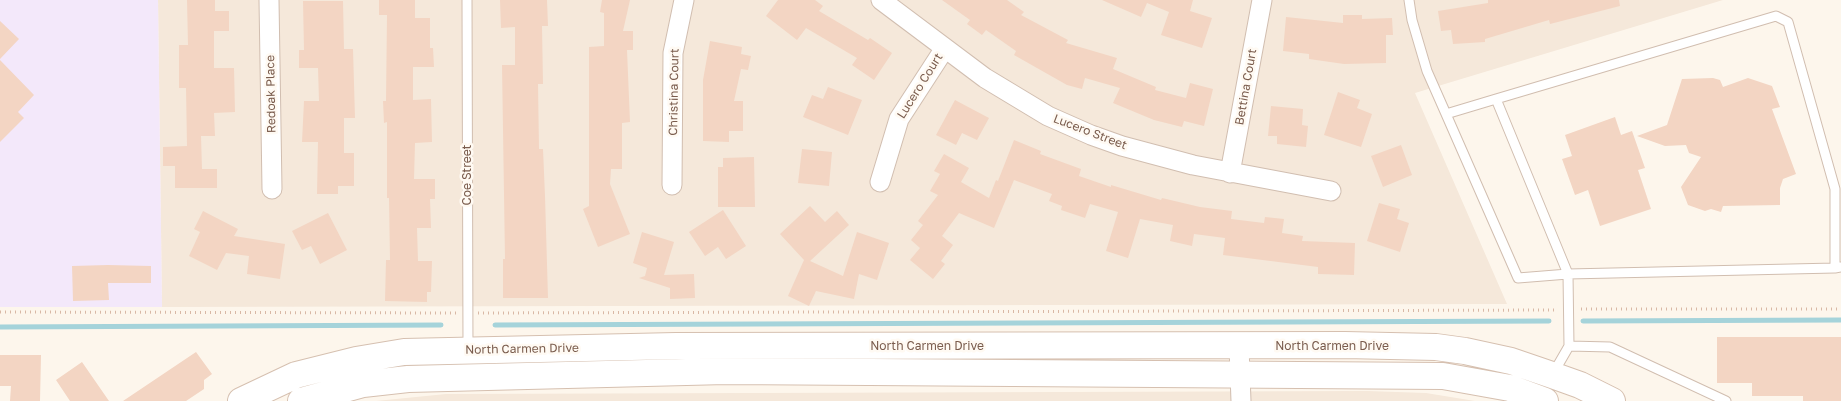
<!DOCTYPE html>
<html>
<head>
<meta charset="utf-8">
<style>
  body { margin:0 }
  canvas { display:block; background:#fdf6ec }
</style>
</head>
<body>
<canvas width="1841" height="401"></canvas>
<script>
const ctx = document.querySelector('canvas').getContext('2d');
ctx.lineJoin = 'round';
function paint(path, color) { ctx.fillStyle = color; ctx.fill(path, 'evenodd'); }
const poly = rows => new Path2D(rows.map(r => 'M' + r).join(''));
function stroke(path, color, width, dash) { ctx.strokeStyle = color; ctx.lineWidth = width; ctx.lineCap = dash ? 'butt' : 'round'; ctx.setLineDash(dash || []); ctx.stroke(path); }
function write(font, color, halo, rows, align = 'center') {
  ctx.font = font + ' "Golos Text",sans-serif'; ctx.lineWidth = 5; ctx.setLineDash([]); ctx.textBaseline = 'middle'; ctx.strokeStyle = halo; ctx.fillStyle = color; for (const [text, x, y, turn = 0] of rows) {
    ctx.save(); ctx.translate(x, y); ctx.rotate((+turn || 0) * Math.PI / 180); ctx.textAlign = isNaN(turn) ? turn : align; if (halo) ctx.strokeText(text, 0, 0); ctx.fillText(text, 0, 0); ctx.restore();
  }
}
const residential = poly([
  [158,0,1723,0,1415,93,1507,304,162,307],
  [1367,391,1426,393,1475,401,376,401,446,394]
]);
const education = poly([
  [0,0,158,0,162,307,0,307]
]);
const stream = poly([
  [1583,321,1841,320],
  [495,325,1549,321],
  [0,327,441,325]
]);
const building = poly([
  [187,0,215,0,215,11,229,11,229,31,214,31,214,68,234,68,235,112,214,113,215,136,201,136,202,169,217,169,217,188,175,188,175,166,163,166,163,147,187,146,186,88,179,88,179,45,188,45],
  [379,0,415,0,415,18,430,18,430,48,433,48,434,67,413,67,413,100,431,99,432,142,415,143,414,179,435,179,435,199,430,199,431,228,417,228,418,261,432,261,431,292,427,292,427,302,385,301,386,260,390,260,389,198,387,198,387,122,384,123,383,101,386,101,387,15,379,15],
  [500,0,547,0,548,26,542,26,543,84,538,84,539,149,543,149,545,196,548,298,503,298,503,259,505,259,502,65,515,65,515,27,501,28],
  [602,0,630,0,623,31,633,31,633,50,627,50,630,122,622,123,622,169,611,169,610,184,630,234,598,247,583,209,589,206,589,47,604,46,604,13,600,12],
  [778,0,815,0,823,6,819,11,868,40,870,38,892,53,874,80,852,65,857,58,806,28,797,40,766,16],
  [942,0,1007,0,1024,12,1021,15,1068,40,1066,43,1117,58,1113,69,1156,87,1155,90,1186,98,1190,83,1213,89,1204,126,1184,121,1182,127,1154,120,1113,103,1120,88,1085,78,1082,89,1067,85,1014,55,1016,51,986,30,982,35,967,24,970,20],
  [1102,0,1193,0,1190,11,1212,18,1202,48,1161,35,1169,12,1147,3,1141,17],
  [1488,0,1619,0,1620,6,1550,24,1549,20,1485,39,1485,42,1453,44,1451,30,1441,31,1438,11,1488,3],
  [303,1,343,1,344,49,353,49,355,118,344,118,344,153,354,153,354,186,338,186,338,194,317,194,318,142,302,142,304,101,319,101,318,68,299,68,299,50,304,50],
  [1343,15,1362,15,1362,19,1392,18,1393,35,1386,35,1386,63,1344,64,1309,59,1309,54,1283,51,1286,17,1343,23],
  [0,21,19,39,0,59],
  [710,41,742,47,741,54,751,56,748,70,741,69,734,101,743,101,743,131,729,131,729,142,703,141,703,80],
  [0,60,34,95,18,112,24,118,0,142],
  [1713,78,1720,80,1723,87,1748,78,1772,86,1780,107,1772,109,1796,174,1783,179,1780,188,1780,205,1723,206,1721,212,1711,209,1705,211,1688,205,1681,187,1701,157,1689,153,1686,145,1665,146,1637,136,1667,125,1682,79],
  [828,87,862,100,848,135,803,117,812,95,823,99],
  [1338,92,1360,100,1357,108,1372,114,1361,147,1324,135],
  [955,100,989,118,977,140,962,133,956,145,936,135],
  [1271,106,1303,109,1302,125,1308,126,1306,147,1277,144,1277,136,1268,136],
  [1615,117,1621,135,1632,131,1645,168,1638,170,1651,209,1600,226,1588,190,1575,195,1562,159,1572,156,1565,135],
  [1014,140,1041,151,1040,154,1081,169,1079,176,1111,187,1111,185,1161,200,1162,198,1200,207,1232,211,1231,219,1264,223,1265,217,1284,219,1282,233,1303,236,1302,241,1355,243,1354,275,1318,274,1318,267,1223,255,1225,238,1194,234,1192,246,1170,241,1173,225,1140,219,1128,258,1106,251,1118,212,1090,204,1085,218,1061,210,1062,206,1049,201,1052,194,1014,180,994,228,959,213,942,236,953,245,941,261,945,264,933,279,910,260,920,248,911,240,923,225,918,221,938,195,930,191,940,174,934,171,944,154,969,168,961,182,989,198,996,180,998,181],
  [1401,145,1412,175,1383,187,1371,156],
  [802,149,832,152,829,186,798,183],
  [754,157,755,207,718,207,718,167,723,167,723,158],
  [1379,203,1400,209,1397,219,1409,223,1400,252,1367,241],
  [810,206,825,222,837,211,849,225,810,261,843,276,857,232,889,243,877,280,859,274,854,299,816,291,809,306,788,296,804,260,780,234],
  [723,210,746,246,726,259,718,247,705,256,689,232],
  [203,211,238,229,234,236,285,244,280,279,247,274,249,256,226,253,217,270,189,256,200,232,194,229],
  [328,213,347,250,320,264,311,246,302,250,292,231],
  [642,232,674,242,664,275,694,274,695,298,670,299,670,288,639,278,645,276,647,268,633,263],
  [108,265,151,266,151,283,108,283,109,300,73,301,72,266],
  [1717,337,1841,337,1841,401,1803,401,1803,396,1752,396,1752,383,1717,383],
  [196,352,212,374,204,380,204,389,186,401,123,401],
  [0,355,41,355,40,401,10,401,11,386,0,386],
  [82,362,109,401,70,401,56,380]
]);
const path = poly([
  [1581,309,1841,309],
  [0,312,457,313],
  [478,313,1557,310]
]);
const service = poly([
  [467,0,468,347],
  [1409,0,1412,20,1427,71,1446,114],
  [1496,99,1446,114,1518,278,1568,274,1569,346,1554,372],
  [1835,268,1835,189,1788,22,1776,16,1496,99,1568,274,1835,268,1841,267],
  [1569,346,1610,347,1726,401]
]);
const minor = poly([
  [269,0,272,189],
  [881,0,985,78,1048,116,1091,135,1122,146,1193,165,1331,191],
  [1230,173,1262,0],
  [880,182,899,119,945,48],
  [672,185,673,53,684,0],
  [1239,347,1241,401]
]);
const secondary = poly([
  [241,401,296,375,356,360,404,352,676,346,1345,345,1436,347,1465,351,1511,361,1552,375,1580,385,1612,401],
  [301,401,363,384,408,379,726,371,1443,376,1510,388,1545,401]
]);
const streetNames = [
  ["Lucero Court",920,86,-58],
  ["Bettina Court",1246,87,-80],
  ["Christina Court",674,92,-89],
  ["Redoak Place",271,94,-91],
  ["Lucero Street",1090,132,21],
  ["Coe Street",467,175,-90],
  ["North Carmen Drive",927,346],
  ["North Carmen Drive",1332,346],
  ["North Carmen Drive",522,349,-1]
];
paint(residential, '#f5e8da');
paint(education, '#f3e8fa');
stroke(stream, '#a5d3da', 5);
paint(building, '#f3d5c3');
stroke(service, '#d1beb0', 11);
stroke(minor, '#d1beb0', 21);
stroke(secondary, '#d6c0b0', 28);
stroke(path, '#d9b8a5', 3, [1, 4]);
stroke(service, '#fff', 9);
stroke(minor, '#fff', 19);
stroke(secondary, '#fff', 26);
write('12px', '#7a5c4d', '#fffaf3', streetNames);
</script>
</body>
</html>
